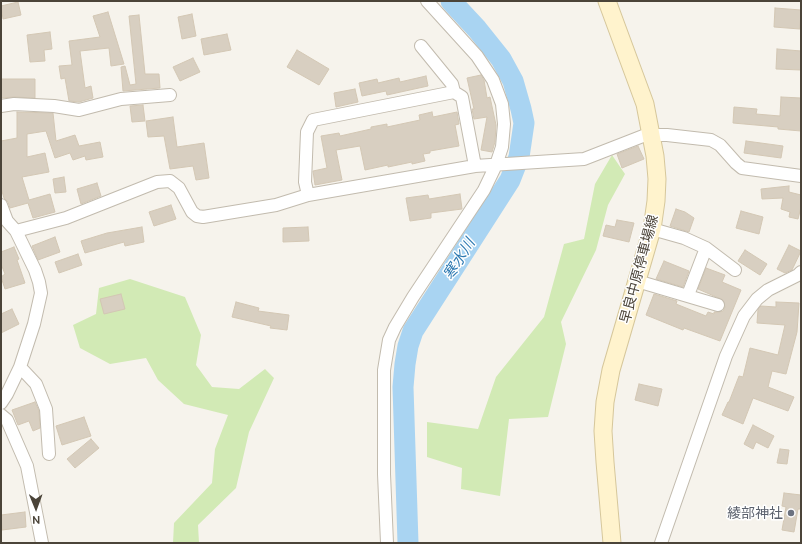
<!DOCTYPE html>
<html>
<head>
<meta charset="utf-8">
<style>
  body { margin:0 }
  #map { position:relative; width:802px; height:544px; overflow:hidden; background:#f6f3ec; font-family:Ubuntu,sans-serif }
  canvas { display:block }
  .frame { position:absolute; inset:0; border:2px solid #4b4439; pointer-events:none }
  .north { position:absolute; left:16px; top:488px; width:40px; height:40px; -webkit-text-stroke:3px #fff; paint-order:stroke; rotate:179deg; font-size:11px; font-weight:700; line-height:16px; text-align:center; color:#4b4439 }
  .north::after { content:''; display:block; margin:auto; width:14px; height:18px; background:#4b4439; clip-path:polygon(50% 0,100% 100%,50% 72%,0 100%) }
</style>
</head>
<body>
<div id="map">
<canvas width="802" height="544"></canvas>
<div class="frame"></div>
<div class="north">N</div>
</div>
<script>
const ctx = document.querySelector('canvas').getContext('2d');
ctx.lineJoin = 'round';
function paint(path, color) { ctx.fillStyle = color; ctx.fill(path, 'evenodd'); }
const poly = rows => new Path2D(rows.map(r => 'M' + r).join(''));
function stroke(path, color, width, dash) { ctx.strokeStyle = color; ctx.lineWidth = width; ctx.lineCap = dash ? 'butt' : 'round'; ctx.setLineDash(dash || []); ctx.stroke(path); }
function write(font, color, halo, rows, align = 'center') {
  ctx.font = font + ' Ubuntu,"Noto Sans JP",sans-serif'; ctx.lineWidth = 3; ctx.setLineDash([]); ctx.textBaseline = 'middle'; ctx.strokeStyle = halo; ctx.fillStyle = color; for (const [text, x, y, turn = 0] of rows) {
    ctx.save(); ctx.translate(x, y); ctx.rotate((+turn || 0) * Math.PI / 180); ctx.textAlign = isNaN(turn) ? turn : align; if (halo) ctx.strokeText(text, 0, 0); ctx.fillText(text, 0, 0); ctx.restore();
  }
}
const green = poly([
  [612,155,625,174,608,205,596,250,561,322,566,344,548,417,509,419,500,496,461,489,462,468,427,457,427,422,478,429,496,377,544,317,564,244,584,239,595,184],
  [130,279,185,297,201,335,196,365,212,387,239,389,265,369,274,378,249,432,236,488,198,525,199,543,173,543,174,523,212,483,215,449,228,415,184,404,158,380,146,358,110,364,80,348,73,325,96,314,99,288]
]);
const river = poly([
  [408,543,403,387,405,364,408,346,413,331,510,180,519,157,524,123,521,109,513,81,501,59,477,29,451,1]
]);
const building = poly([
  [18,2,21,15,3,19,1,6,18,2],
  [775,8,801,10,800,29,774,27,775,8],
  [108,12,124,64,111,66,109,48,80,51,85,88,91,86,93,98,79,102,69,101,65,78,61,79,59,66,72,65,69,41,100,37,93,16,108,12],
  [192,14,196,36,182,39,178,17,192,14],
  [139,15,145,74,159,74,160,88,123,91,121,67,125,66,130,85,136,84,129,16,139,15],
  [50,32,52,49,44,50,45,61,30,62,27,35,50,32],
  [227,34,231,50,204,55,201,39,227,34],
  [777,49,801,51,801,70,776,69,777,49],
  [297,50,329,69,319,85,287,67,297,50],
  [193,58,200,72,180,81,173,67,193,58],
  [481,75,484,80,487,98,490,97,496,125,495,142,492,152,481,150,487,117,474,119,472,109,474,109,467,78,481,75],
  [426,76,428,86,387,95,386,91,362,96,359,83,377,79,378,83,399,78,400,82,426,76],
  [1,79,35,79,35,98,14,97,1,98,1,79],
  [355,89,358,102,336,107,334,93,355,89],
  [781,97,801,98,801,131,778,129,778,127,733,123,734,107,757,109,756,114,780,116,781,97],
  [143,105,145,121,132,122,130,106,143,105],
  [17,112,53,113,56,141,75,135,79,146,100,142,103,157,86,160,85,156,73,160,70,153,55,158,46,131,27,134,27,157,45,153,49,172,22,177,29,200,50,194,55,212,33,218,28,203,10,208,8,202,4,198,1,188,1,141,17,138,17,112],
  [432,112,433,117,457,112,459,124,455,125,459,146,430,151,430,153,423,154,425,161,412,164,412,162,388,167,388,165,365,170,360,146,336,150,342,180,315,185,313,171,327,168,321,136,339,133,340,136,371,129,371,127,387,124,387,127,420,120,419,115,432,112],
  [173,117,177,147,204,143,209,178,196,180,193,166,170,169,164,136,148,137,146,121,173,117],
  [746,141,783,146,781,158,744,153,746,141],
  [638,146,644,159,622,168,617,154,638,146],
  [64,177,66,192,55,193,53,179,64,177],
  [97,183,101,196,81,204,77,189,97,183],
  [789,186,789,192,801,195,801,207,798,219,789,217,790,212,781,209,783,198,762,199,761,189,789,186],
  [460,194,462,209,431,213,431,218,410,221,406,198,428,195,429,199,460,194],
  [171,205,176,219,154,226,149,212,171,205],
  [676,209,685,212,694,218,689,232,670,226,676,209],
  [741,211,763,217,759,234,736,228,741,211],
  [617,220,634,223,629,242,603,236,606,225,615,227,617,220],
  [142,227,144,242,125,246,124,242,85,253,81,241,107,233,142,227],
  [308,227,309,241,283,242,283,228,308,227],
  [55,237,60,252,38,260,32,246,55,237],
  [789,245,801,251,792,270,785,273,777,269,789,245],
  [14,247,19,259,17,260,25,283,5,289,1,277,5,274,1,264,1,252,14,247],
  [745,250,767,264,760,275,738,261,745,250],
  [78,254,82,265,59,273,55,262,78,254],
  [664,261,689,271,683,287,656,279,664,261],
  [706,268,725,275,722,282,741,290,720,341,684,328,683,330,646,315,654,294,677,301,676,304,706,316,708,312,714,314,714,312,719,312,723,311,725,307,723,300,698,289,706,268],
  [121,294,125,309,104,314,100,299,121,294],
  [236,302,259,308,258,311,289,315,287,330,270,328,271,326,232,317,236,302],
  [776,302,799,303,797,332,786,374,772,371,768,387,794,397,788,411,753,398,743,424,722,415,728,402,729,402,739,376,743,377,750,348,778,355,785,325,757,323,758,309,761,306,776,307,776,302],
  [12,309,19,324,1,333,1,314,12,309],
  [639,384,662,389,658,406,635,400,639,384],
  [35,402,39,411,40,428,33,431,29,421,18,425,12,410,35,402],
  [84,417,91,436,62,445,56,426,84,417],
  [753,425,774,436,768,448,756,442,753,449,744,444,753,425],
  [91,439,99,448,75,468,67,459,91,439],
  [780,449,789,450,787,464,777,463,780,449],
  [784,493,801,495,801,509,798,509,794,532,782,530,786,507,782,506,784,493],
  [25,512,26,527,2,530,1,515,25,512]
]);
const minor = poly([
  [421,46,452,84,454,92],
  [1,106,14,104,54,106,79,110,121,99,170,95],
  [308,195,305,182,307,132,313,120,454,92,462,97,475,166],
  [1,205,7,221,16,231,35,270,39,282,41,293,34,324,20,367,7,394,1,403],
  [652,229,684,238,706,248,735,270],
  [16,231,66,218,157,182,170,181,179,188,192,212,197,216,203,217,276,205,308,195,475,166,584,159,643,136,652,135,667,135,711,140,720,145,736,163,742,168,801,176],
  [637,281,718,305],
  [688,295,706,248],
  [20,367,36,384,46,409,49,454],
  [1,415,7,420,27,466,42,543],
  [387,543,384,474,384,370,389,340,395,327,413,297,484,190,496,165,502,147,504,124,502,104,493,80,477,56,427,1],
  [661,543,726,356,744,316,757,299,768,290,798,275,801,272]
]);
const secondary = poly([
  [607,1,645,104,655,156,657,179,656,201,652,229,611,370,605,402,603,431,605,462,612,543]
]);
const markers = [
  [791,513,4,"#6b7280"]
];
const streetNames = [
  ["早良中原停車場線",639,269,-75]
];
const worshipNames = [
  ["綾部神社",783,513]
];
const waterNames = [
  ["寒水川",459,259,-58]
];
paint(green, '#d2eab5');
stroke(river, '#a9d4f2', 21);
paint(building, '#d8cfc1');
stroke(building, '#d3c7b4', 1);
stroke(minor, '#c2bbae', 14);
stroke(secondary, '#d6c79b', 19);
stroke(minor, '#fff', 12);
stroke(secondary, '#fff3cd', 17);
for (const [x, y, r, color] of markers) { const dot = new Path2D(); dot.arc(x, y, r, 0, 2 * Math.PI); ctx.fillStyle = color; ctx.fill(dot); stroke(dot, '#fff', 1.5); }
write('14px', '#4b4439', '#fff', streetNames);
write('14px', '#5b616d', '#fff', worshipNames, 'right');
write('italic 15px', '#2e7ab2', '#fff', waterNames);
</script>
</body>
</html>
